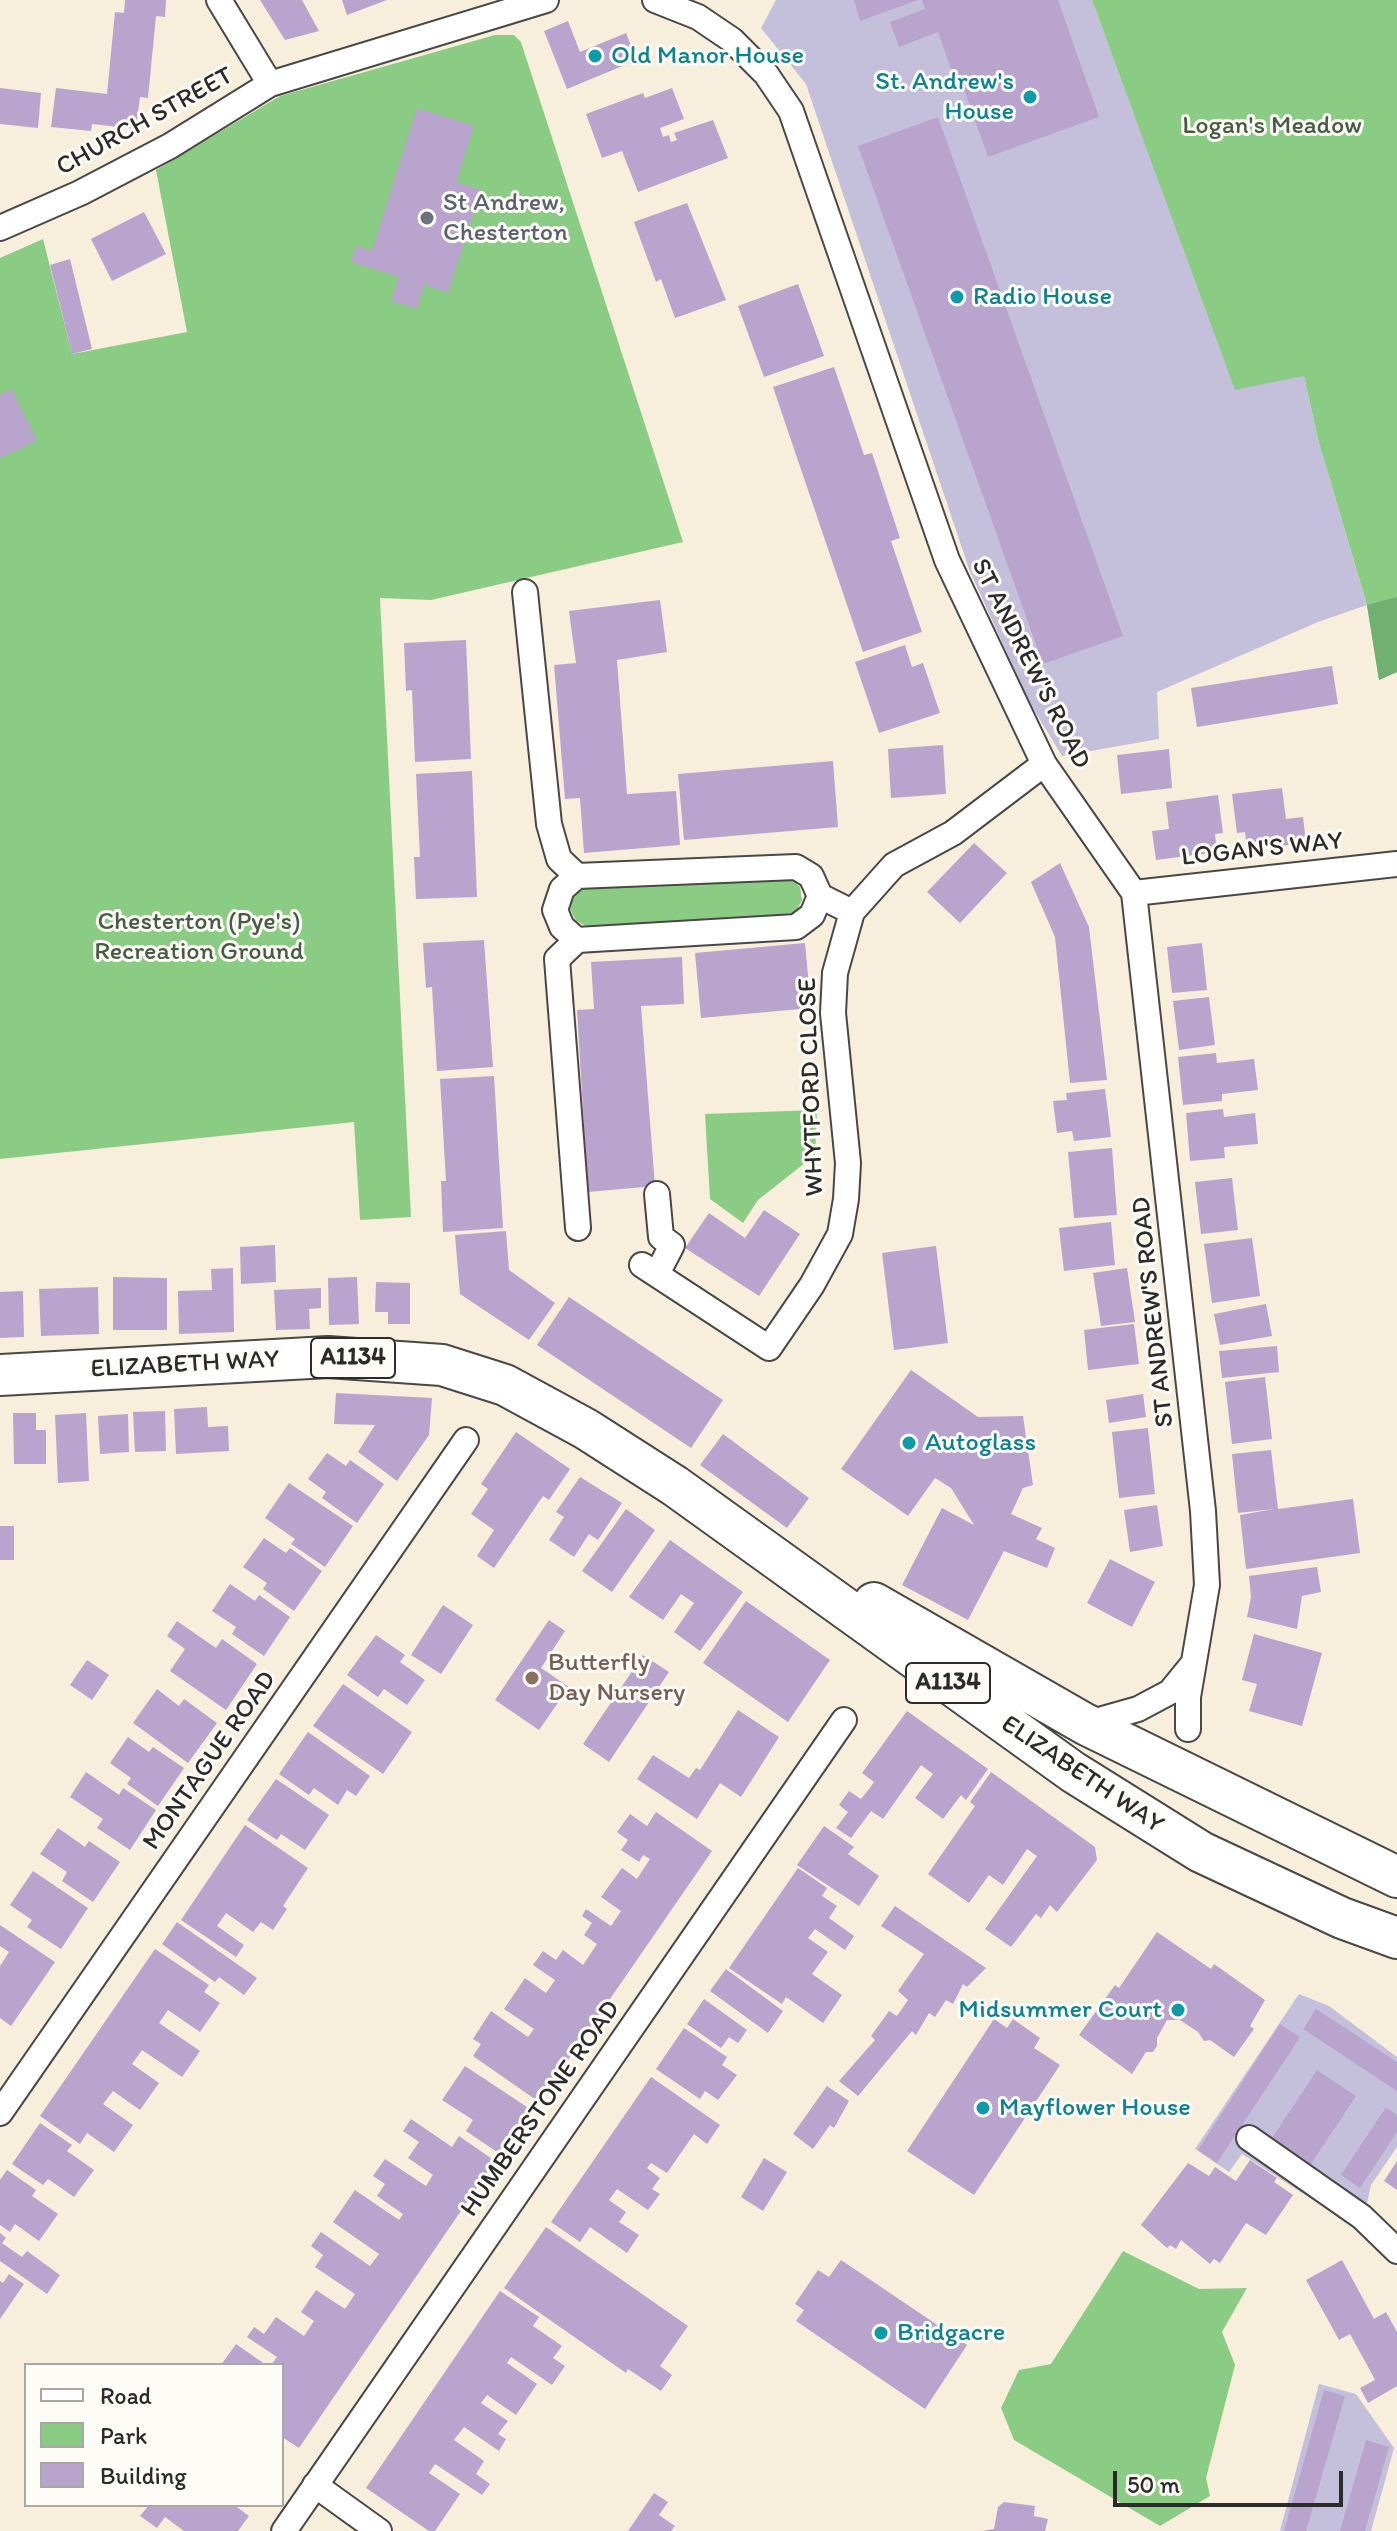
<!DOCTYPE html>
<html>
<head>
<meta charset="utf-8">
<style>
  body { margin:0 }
  #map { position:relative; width:1397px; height:2531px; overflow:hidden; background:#f7eedc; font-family:Itim,sans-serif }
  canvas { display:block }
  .legend { position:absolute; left:24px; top:2363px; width:260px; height:144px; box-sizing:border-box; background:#fdfcf7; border:2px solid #a9a8a5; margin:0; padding:10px 14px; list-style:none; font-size:24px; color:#2b2b2b }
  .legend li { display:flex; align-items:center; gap:16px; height:40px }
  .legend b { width:40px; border:2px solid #a9a8a5 }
  .scale { position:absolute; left:1113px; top:2471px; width:230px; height:36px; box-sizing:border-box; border:4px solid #2b2b2b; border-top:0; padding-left:10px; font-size:24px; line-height:28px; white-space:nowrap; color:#2b2b2b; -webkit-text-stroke:6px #fdfcf7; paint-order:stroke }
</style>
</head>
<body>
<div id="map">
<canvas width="1397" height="2531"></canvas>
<ul class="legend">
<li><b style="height:10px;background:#fff"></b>Road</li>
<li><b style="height:22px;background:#8bcc84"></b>Park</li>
<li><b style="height:22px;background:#b9a4cd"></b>Building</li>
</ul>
<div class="scale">50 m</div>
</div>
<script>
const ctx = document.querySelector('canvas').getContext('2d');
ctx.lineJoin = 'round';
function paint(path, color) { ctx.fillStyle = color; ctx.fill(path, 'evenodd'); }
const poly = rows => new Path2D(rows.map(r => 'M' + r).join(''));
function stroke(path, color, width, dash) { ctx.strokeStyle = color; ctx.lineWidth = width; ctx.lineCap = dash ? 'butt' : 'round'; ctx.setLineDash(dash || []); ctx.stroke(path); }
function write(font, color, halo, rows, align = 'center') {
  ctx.font = font + ' Itim,sans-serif'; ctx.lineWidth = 6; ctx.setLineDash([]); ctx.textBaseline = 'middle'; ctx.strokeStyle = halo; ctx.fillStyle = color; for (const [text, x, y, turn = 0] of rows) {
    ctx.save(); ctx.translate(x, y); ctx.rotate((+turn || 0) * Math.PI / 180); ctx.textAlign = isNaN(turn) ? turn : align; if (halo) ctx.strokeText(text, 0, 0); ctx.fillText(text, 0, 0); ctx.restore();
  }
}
const industrial = poly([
  [776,0,1092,0,1144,141,1304,376,1319,443,1367,605,1318,622,1157,692,1159,739,1062,756,1028,700,969,569,806,84,761,28],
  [1299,1994,1329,2006,1397,2057,1397,2147,1371,2185,1361,2231,1242,2154,1229,2172,1195,2149],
  [1319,2384,1356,2394,1394,2448,1371,2531,1280,2531]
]);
const green = poly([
  [1092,0,1397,0,1397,672,1379,680,1367,605,1319,443,1304,376,1235,390],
  [495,35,514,35,521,42,683,542,431,600,380,598,411,1217,360,1220,354,1122,0,1159,0,258,43,239,72,354,187,332,156,170,280,96],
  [790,878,800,887,802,900,796,912,784,918,588,927,576,921,570,909,574,895,585,886],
  [817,1110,815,1155,758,1200,743,1223,710,1199,705,1114],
  [1123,2251,1199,2289,1247,2288,1222,2332,1235,2365,1206,2478,1210,2496,1160,2526,1014,2440,1001,2408,1019,2370,1051,2364]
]);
const forest = poly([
  [1397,597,1397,672,1379,680,1367,605]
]);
const building = poly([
  [125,0,166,0,165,17,156,16,148,98,140,97,136,129,92,124,91,131,51,127,56,88,107,94,115,12,124,13],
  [260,0,302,0,319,31,285,40],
  [342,0,387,0,347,15],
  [854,0,918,0,860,21],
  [922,0,1058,0,1099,117,988,157,959,75,954,78,938,32,899,47,890,22,925,9],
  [568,21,580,52,626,33,637,60,567,89,544,31],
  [0,88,41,93,38,128,0,124],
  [672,88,684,119,660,128,663,137,669,135,671,142,677,140,674,133,713,120,728,158,638,192,622,151,602,158,586,114,643,93,645,98],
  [417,108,474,126,456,182,481,190,448,293,424,285,417,309,391,301,399,277,351,262,356,246,372,251],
  [938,117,1123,636,1043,664,858,146],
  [687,203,726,300,675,318,661,279,656,282,634,222],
  [144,212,166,254,112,281,91,239],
  [70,259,92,349,72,354,50,265],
  [798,284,824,356,764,377,738,306],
  [834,367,864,455,872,453,900,538,891,541,922,632,863,652,773,387],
  [12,389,37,441,0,458,0,395],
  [660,600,667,652,617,660,627,794,676,791,680,845,584,853,580,798,565,799,554,665,576,663,569,611],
  [466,640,471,759,415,762,412,690,406,691,404,643],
  [905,645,912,667,923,663,940,713,879,733,855,662],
  [1332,666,1338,704,1197,727,1191,688],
  [943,745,946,794,891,798,888,749],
  [1169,749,1172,788,1121,794,1117,755],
  [833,761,838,827,684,840,678,774],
  [472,771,477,897,416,899,414,857,420,857,416,774],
  [1282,788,1286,819,1303,817,1306,843,1247,850,1245,832,1237,833,1232,794],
  [1218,795,1223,833,1215,834,1217,852,1156,860,1152,831,1169,829,1166,802],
  [974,843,1007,873,960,923,927,892],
  [1060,863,1089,927,1107,1080,1070,1083,1055,937,1031,882],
  [484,940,493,1067,437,1071,432,987,426,988,423,943],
  [805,943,811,1008,701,1018,695,953],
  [1202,943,1207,990,1172,993,1167,947],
  [682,957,684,1004,641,1006,655,1186,588,1192,577,1010,594,1009,591,962],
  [1209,997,1215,1045,1179,1050,1173,1001],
  [1216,1053,1217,1063,1254,1059,1258,1090,1222,1094,1222,1101,1183,1105,1178,1057],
  [494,1076,503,1228,443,1232,441,1181,446,1181,440,1079],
  [1105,1089,1111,1137,1074,1141,1072,1131,1057,1133,1053,1101,1067,1100,1066,1093],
  [1223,1109,1224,1117,1255,1113,1258,1144,1224,1147,1225,1158,1190,1161,1186,1113],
  [1112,1148,1117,1215,1074,1218,1068,1152],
  [1232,1178,1238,1230,1201,1234,1195,1182],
  [764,1210,800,1234,759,1296,685,1248,709,1213,745,1238],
  [1111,1222,1115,1265,1064,1271,1059,1228],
  [506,1231,509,1270,555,1303,529,1340,460,1294,455,1235],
  [1252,1238,1260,1296,1212,1303,1204,1244],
  [275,1245,276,1282,241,1284,240,1247],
  [936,1246,948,1343,894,1350,882,1253],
  [233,1268,234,1332,179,1334,178,1291,212,1290,211,1269],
  [1127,1268,1135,1322,1101,1326,1093,1273],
  [113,1277,167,1278,167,1330,113,1330],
  [357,1277,359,1324,329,1325,328,1278],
  [376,1282,410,1283,410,1324,388,1324,388,1312,375,1312],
  [98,1287,99,1334,41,1336,39,1289],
  [321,1288,321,1308,309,1309,310,1329,276,1330,274,1290],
  [23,1291,24,1337,0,1338,0,1292],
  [569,1297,723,1400,691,1448,537,1345],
  [1266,1304,1272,1336,1220,1345,1214,1314],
  [1134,1324,1139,1364,1088,1370,1084,1330],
  [1277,1346,1279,1372,1222,1378,1219,1351],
  [911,1370,978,1417,1023,1416,1033,1485,1023,1488,1011,1514,1042,1528,1036,1539,1055,1548,1047,1568,1004,1551,968,1620,902,1585,942,1508,974,1525,951,1488,935,1478,908,1516,841,1469],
  [1265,1377,1272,1439,1232,1444,1225,1382],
  [336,1393,432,1398,429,1435,397,1481,358,1452,375,1425,334,1424],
  [1143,1394,1146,1417,1109,1423,1106,1400],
  [207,1407,208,1427,228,1426,229,1451,176,1454,174,1409],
  [165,1411,166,1451,135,1452,133,1412],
  [13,1413,36,1413,36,1430,46,1430,46,1464,14,1464],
  [86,1413,89,1481,58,1483,55,1415],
  [128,1414,129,1452,100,1454,98,1416],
  [1148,1428,1155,1494,1119,1498,1112,1432],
  [516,1432,570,1469,549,1500,543,1496,494,1568,477,1556,494,1530,471,1514,488,1489,481,1484],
  [723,1434,809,1498,787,1528,700,1465],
  [1271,1450,1278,1509,1353,1499,1360,1553,1246,1569,1240,1515,1274,1509,1238,1513,1232,1454],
  [327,1453,346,1466,350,1460,384,1484,357,1523,322,1498,326,1492,308,1479],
  [580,1477,622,1503,598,1540,589,1534,574,1557,549,1540,564,1517,556,1512],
  [289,1483,353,1526,325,1567,291,1544,295,1539,265,1518],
  [1157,1505,1163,1546,1130,1552,1124,1510],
  [626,1509,655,1530,612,1592,582,1571],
  [0,1526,14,1526,14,1560,0,1560],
  [264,1538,286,1553,290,1548,322,1571,294,1611,263,1589,267,1583,243,1567],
  [670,1540,743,1592,700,1651,674,1632,694,1603,681,1594,663,1620,629,1597],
  [1110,1559,1155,1582,1132,1627,1087,1603],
  [1317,1567,1321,1592,1302,1596,1297,1629,1247,1617,1251,1597,1249,1576],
  [230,1584,255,1601,259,1595,290,1617,264,1656,232,1634,236,1627,212,1611],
  [746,1601,830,1660,788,1722,703,1663],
  [443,1605,473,1625,441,1674,411,1655],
  [549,1620,565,1631,541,1668,569,1687,539,1730,495,1700],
  [177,1621,216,1648,222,1639,257,1664,226,1710,170,1671,185,1649,167,1636],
  [1254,1634,1322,1653,1302,1726,1249,1711,1257,1684,1242,1680],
  [376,1635,405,1655,400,1662,425,1680,407,1705,384,1689,378,1697,347,1675],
  [643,1655,669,1672,609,1762,583,1744],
  [87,1660,109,1675,92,1700,70,1685],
  [343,1684,412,1732,383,1774,313,1726],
  [157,1689,179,1706,184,1699,217,1723,188,1763,133,1723],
  [738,1710,779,1737,741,1797,720,1783,697,1819,637,1779,653,1755,689,1778,696,1768,700,1770],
  [907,1711,988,1769,966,1800,961,1795,943,1819,915,1798,933,1774,921,1765,883,1819,871,1811,851,1838,836,1828,848,1812,839,1805,849,1791,861,1799,869,1789,874,1782,862,1773],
  [308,1732,370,1776,356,1796,347,1790,338,1805,314,1788,309,1795,279,1774],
  [128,1737,149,1752,153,1747,184,1768,158,1806,127,1784,131,1778,110,1763],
  [86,1772,119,1795,123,1788,156,1810,130,1850,97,1828,103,1819,70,1797],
  [991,1772,1095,1847,1097,1860,1057,1912,1050,1905,1041,1918,1036,1914,1011,1947,985,1929,1037,1856,1027,1849,1003,1885,989,1875,969,1903,928,1874,975,1806,970,1802],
  [276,1779,329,1815,305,1850,281,1834,277,1840,247,1820],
  [656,1812,712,1851,539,2102,473,2056,481,2044,473,2039,491,2011,528,2037,534,2029,504,2009,525,1978,546,1993,555,1980,533,1965,543,1951,556,1960,563,1950,583,1965,597,1944,584,1935,592,1923,582,1916,586,1909,611,1926,621,1911,601,1897,622,1868,637,1879,650,1859,643,1855,639,1862,621,1850,628,1840,617,1832,630,1814,647,1826],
  [245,1825,308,1868,283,1906,287,1909,273,1930,261,1922,253,1932,226,1913,217,1926,244,1945,236,1957,181,1920],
  [824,1826,854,1847,848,1854,879,1876,859,1906,797,1865],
  [58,1828,85,1847,89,1841,120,1862,93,1902,62,1881,67,1872,40,1854],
  [798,1868,827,1888,822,1896,837,1906,829,1918,854,1936,845,1950,815,1929,808,1938,828,1952,812,1974,842,1995,823,2023,786,1997,782,2004,729,1968],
  [33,1871,88,1908,61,1949,27,1927,32,1920,10,1905],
  [895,1906,986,1968,967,1987,963,1984,953,2004,946,2000,935,2017,929,2013,916,2035,912,2031,858,2096,839,2081,875,2040,871,2036,889,2011,897,2016,908,2000,898,1991,924,1954,881,1926],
  [177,1922,257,1978,244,1995,219,1977,215,1982,162,1944],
  [0,1925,55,1962,11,2026,0,2018,0,1966,9,1952,0,1946],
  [1157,1932,1211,1969,1214,1964,1265,2000,1250,2026,1254,2029,1234,2057,1210,2040,1204,2041,1198,2032,1180,2020,1167,2020,1157,2038,1157,2046,1153,2052,1146,2052,1132,2074,1079,2035,1115,1985,1119,1988],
  [155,1949,209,1985,204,1992,220,2003,200,2032,168,2010,159,2023,200,2051,182,2077,142,2050,132,2064,159,2083,140,2110,113,2091,103,2104,133,2125,114,2152,87,2133,80,2144,40,2116],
  [726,1969,783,2011,768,2033,710,1991],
  [704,1999,747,2030,738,2043,729,2037,721,2048,687,2024],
  [1316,2009,1397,2062,1397,2091,1303,2029],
  [994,2019,1007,2028,1013,2019,1040,2038,1034,2048,1060,2065,974,2195,907,2151],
  [1280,2024,1300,2037,1217,2163,1198,2150],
  [684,2028,727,2057,722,2065,737,2075,718,2100,705,2091,700,2099,656,2069],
  [465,2066,530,2109,500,2154,466,2131,473,2120,442,2100],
  [1317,2070,1356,2096,1311,2164,1272,2138],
  [651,2077,720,2125,707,2144,694,2134,667,2173,651,2163,647,2168,660,2178,652,2189,660,2194,648,2210,617,2189,609,2200,626,2212,619,2222,639,2235,627,2253,590,2227,580,2242,551,2222],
  [827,2086,849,2101,834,2128,830,2125,813,2149,793,2134],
  [1386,2107,1397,2115,1397,2132,1360,2188,1341,2175],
  [411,2119,452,2147,459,2136,495,2161,299,2448,282,2437,282,2365,271,2365,277,2357,247,2337,254,2327,264,2334,276,2317,304,2336,314,2321,301,2312,316,2290,345,2309,355,2294,315,2267,323,2255,311,2246,321,2232,370,2266,379,2254,333,2222,355,2190,399,2220,403,2214,377,2196,385,2184,373,2176,385,2159,426,2186,433,2175,408,2158,419,2142,403,2131],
  [40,2123,72,2145,67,2151,94,2170,74,2197,48,2179,43,2185,12,2164],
  [764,2158,787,2172,763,2211,741,2197],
  [1250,2160,1277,2178,1274,2182,1293,2195,1266,2235,1246,2223,1220,2263,1214,2259,1210,2264,1181,2240,1176,2249,1170,2245,1167,2248,1141,2225,1188,2163,1209,2176,1215,2167,1236,2181],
  [1397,2161,1397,2190,1384,2181],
  [7,2170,36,2190,32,2196,58,2214,39,2241,15,2224,10,2232,0,2225,0,2180],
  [546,2227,688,2326,660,2366,672,2375,661,2391,628,2369,626,2373,504,2288],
  [0,2233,6,2238,2,2243,22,2257,27,2251,60,2275,47,2294,0,2261],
  [841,2260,967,2345,925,2409,796,2321,804,2310,795,2304,818,2270,829,2277],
  [1342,2260,1374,2319,1386,2312,1397,2332,1397,2386,1368,2403,1360,2388,1375,2380,1372,2374,1350,2334,1339,2340,1306,2280],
  [9,2274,24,2284,0,2319,0,2281,3,2283],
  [500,2291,539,2317,533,2326,562,2346,553,2358,565,2366,552,2385,511,2357,507,2363,537,2384,516,2415,487,2395,481,2403,508,2421,498,2434,506,2439,499,2451,464,2427,454,2440,484,2461,476,2474,490,2484,482,2495,435,2464,429,2473,460,2494,435,2531,429,2531,366,2488],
  [236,2344,266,2365,221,2365],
  [1324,2390,1345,2396,1306,2531,1284,2531],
  [1366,2440,1389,2447,1365,2531,1340,2531],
  [654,2493,668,2502,659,2515,675,2526,671,2531,628,2531],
  [1004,2502,1035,2506,1034,2516,1048,2519,1045,2531,982,2531,994,2529,998,2507],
  [149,2505,234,2505,249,2516,238,2531,184,2531,165,2517,157,2528,140,2516]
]);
const minor = poly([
  [219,0,270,84],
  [655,0,698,17,732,40,766,74,791,111,947,560,1044,764,1134,893,1203,1511,1207,1585,1188,1697,1188,1729],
  [0,228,80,193,170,146,270,84,546,0],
  [525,592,549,824,559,859,577,876,562,889,555,910,562,927,577,940,557,959,578,1228],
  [577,876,796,867,811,876,820,896,852,912,894,865,953,833,1044,764],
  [1134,893,1397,864],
  [577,940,796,927,812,915,820,896],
  [657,1194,661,1237,672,1245,657,1274],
  [642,1265,769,1348,812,1285,840,1234,846,1199,848,1163,833,1013,835,973,852,912],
  [1085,1724,1138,1709,1170,1692,1192,1665],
  [0,2113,466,1440],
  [1249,2138,1362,2217,1397,2251],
  [315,2485,379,2531],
  [284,2531,844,1720]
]);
const primary = poly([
  [0,1375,328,1357,442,1365,505,1385,586,1429,675,1486,1073,1772,1201,1852,1342,1918,1397,1938],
  [874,1603,1085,1724,1397,1877]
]);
const markers = [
  [595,56,8,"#0f9aa8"],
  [1030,97,8,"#0f9aa8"],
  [427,218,8,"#6b7280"],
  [957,297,8,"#0f9aa8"],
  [909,1443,8,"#0f9aa8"],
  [532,1678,8,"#8d6e63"],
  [1178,2010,8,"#0f9aa8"],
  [983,2108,8,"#0f9aa8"],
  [881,2333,8,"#0f9aa8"]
];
const shields = [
  [353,1358,84],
  [948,1683,84]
];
const shieldNames = [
  ["A1134",353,1358],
  ["A1134",948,1683]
];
const cultureNames = [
  ["Old Manor House",611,56],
  ["St. Andrew's",1014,82,"right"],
  ["House",1014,112,"right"],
  ["Radio House",973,297],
  ["Autoglass",925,1443],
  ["Midsummer Court",1162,2010,"right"],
  ["Mayflower House",999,2108],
  ["Bridgacre",897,2333]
];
const streetNames = [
  ["CHURCH STREET",145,122,-29],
  ["ST ANDREW'S ROAD",1030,664,63],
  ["LOGAN'S WAY",1262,850,-6],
  ["WHYTFORD CLOSE",812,1087,-92],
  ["ST ANDREW'S ROAD",1154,1312,-96],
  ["ELIZABETH WAY",185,1365,-3],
  ["MONTAGUE ROAD",210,1761,-55],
  ["ELIZABETH WAY",1082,1775,34],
  ["HUMBERSTONE ROAD",541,2109,-55]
];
const parkNames = [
  ["Logan's Meadow",1272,126],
  ["Chesterton (Pye's)",199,922],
  ["Recreation Ground",199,952]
];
const worshipNames = [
  ["St Andrew,",443,203],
  ["Chesterton",443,233]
];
const educationNames = [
  ["Butterfly",548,1663],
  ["Day Nursery",548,1693]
];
paint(industrial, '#c4c0db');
paint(green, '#8bcc84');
paint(forest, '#70b072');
paint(building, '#b9a4cd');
stroke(minor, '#4a4846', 28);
stroke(primary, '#4a4846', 44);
stroke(minor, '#fff', 24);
stroke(primary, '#fff', 40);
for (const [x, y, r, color] of markers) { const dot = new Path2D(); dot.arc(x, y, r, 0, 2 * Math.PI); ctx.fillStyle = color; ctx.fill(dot); stroke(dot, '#fdfcf7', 3); }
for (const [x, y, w] of shields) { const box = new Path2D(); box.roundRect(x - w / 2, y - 20, w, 40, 6); ctx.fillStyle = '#fdfcf7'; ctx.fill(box); stroke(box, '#2b2b2b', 2); }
write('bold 24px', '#2b2b2b', null, shieldNames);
write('26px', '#0d838f', '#fdfcf7', cultureNames, 'left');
write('26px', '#2b2b2b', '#fdfcf7', streetNames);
write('26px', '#485b46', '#fdfcf7', parkNames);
write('26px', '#5b616d', '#fdfcf7', worshipNames, 'left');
write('26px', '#785e54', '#fdfcf7', educationNames, 'left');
</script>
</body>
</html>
